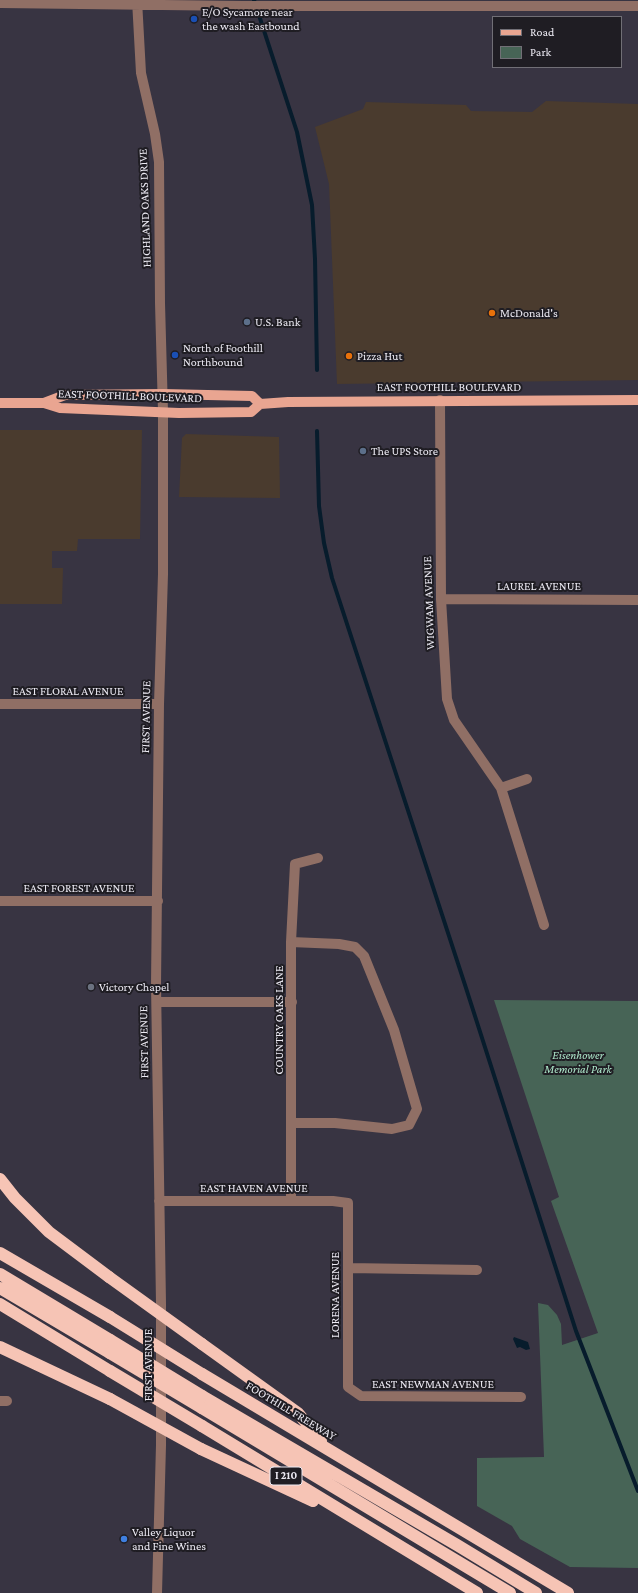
<!DOCTYPE html>
<html>
<head>
<meta charset="utf-8">
<style>
  body { margin:0 }
  #map { position:relative; width:638px; height:1593px; overflow:hidden; background:#383442; font-family:"Crimson Pro",serif }
  canvas { display:block }
  .legend { position:absolute; left:492px; top:16px; width:130px; height:52px; box-sizing:border-box; background:#1f1d23; border:1px solid #716f76; margin:0; padding:5px 7px; list-style:none; font-size:12px; color:#eceaf3 }
  .legend li { display:flex; align-items:center; gap:8px; height:20px }
  .legend b { width:20px; border:1px solid #716f76 }
</style>
</head>
<body>
<div id="map">
<canvas width="638" height="1593"></canvas>
<ul class="legend">
<li><b style="height:5px;background:#e9a591"></b>Road</li>
<li><b style="height:11px;background:#476456"></b>Park</li>
</ul>
</div>
<script>
const ctx = document.querySelector('canvas').getContext('2d');
ctx.lineJoin = 'round';
function paint(path, color) { ctx.fillStyle = color; ctx.fill(path, 'evenodd'); }
const poly = rows => new Path2D(rows.map(r => 'M' + r).join(''));
function stroke(path, color, width, dash) { ctx.strokeStyle = color; ctx.lineWidth = width; ctx.lineCap = dash ? 'butt' : 'round'; ctx.setLineDash(dash || []); ctx.stroke(path); }
function write(font, color, halo, rows, align = 'center') {
  ctx.font = font + ' "Crimson Pro",serif'; ctx.lineWidth = 4; ctx.setLineDash([]); ctx.textBaseline = 'middle'; ctx.strokeStyle = halo; ctx.fillStyle = color; for (const [text, x, y, turn = 0] of rows) {
    ctx.save(); ctx.translate(x, y); ctx.rotate((+turn || 0) * Math.PI / 180); ctx.textAlign = isNaN(turn) ? turn : align; if (halo) ctx.strokeText(text, 0, 0); ctx.fillText(text, 0, 0); ctx.restore();
  }
}
const commercial = poly([
  [546,101,638,104,638,380,337,384,329,184,315,127,363,109,366,102,466,105,471,111,532,112],
  [0,430,142,430,140,539,78,539,77,551,52,551,52,568,63,568,62,604,0,604],
  [186,434,279,437,280,498,179,497,182,438]
]);
const green = poly([
  [494,1000,638,1001,638,1568,570,1567,520,1539,512,1526,477,1506,477,1458,544,1457,538,1303,548,1305,557,1315,561,1324,562,1345,598,1333,551,1201,559,1197]
]);
const water = poly([
  [514,1337,528,1342,530,1349,526,1350,520,1347,517,1348,513,1339]
]);
const stream = poly([
  [254,0,297,132,312,205,315,259,317,370],
  [317,431,319,506,324,543,332,578,466,988,576,1331,638,1491]
]);
const minor = poly([
  [137,0,141,73,155,134,159,162,160,303,163,412,163,574,159,704,156,985,161,1304,161,1445,157,1593],
  [0,3,243,6,638,6],
  [440,400,441,599,447,699,454,720,501,788,544,925],
  [441,599,638,600],
  [0,704,159,704],
  [501,788,527,779],
  [0,901,158,901],
  [157,1002,292,1002],
  [291,1123,335,1123,392,1129,409,1125,417,1109,394,1030,364,956,355,947,339,944,291,942],
  [159,1201,333,1201,348,1203,348,1387,361,1396,521,1397],
  [291,1201,291,942,295,864,318,858],
  [348,1268,477,1270],
  [0,1401,7,1401]
]);
const major = poly([
  [0,403,44,403,65,395,163,394,252,396,260,404],
  [44,403,60,408,179,413,251,412,260,404,288,402,638,400]
]);
const highway = poly([
  [0,1179,15,1198,49,1232,109,1277],
  [0,1253,110,1317],
  [0,1274,110,1340],
  [0,1288,110,1353],
  [0,1304,110,1371],
  [202,1344,298,1413,321,1441],
  [0,1347,110,1399],
  [202,1374,568,1593],
  [202,1396,457,1545,536,1593],
  [202,1408,510,1593],
  [202,1426,477,1593],
  [201,1449,313,1501]
]);
const highwayBridge = poly([
  [109,1277,202,1344],
  [110,1317,202,1374],
  [110,1340,202,1396],
  [110,1353,202,1408],
  [110,1371,202,1426],
  [110,1399,201,1449]
]);
const markers = [
  [194,19,4,"#1a4fb4"],
  [492,313,4,"#e8710a"],
  [247,322,4,"#5c6f8a"],
  [175,355,4,"#1a4fb4"],
  [349,356,4,"#e8710a"],
  [363,451,4,"#5c6f8a"],
  [91,987,4,"#6b7280"],
  [124,1539,4,"#3f7fe0"]
];
const shields = [
  [286,1476,32]
];
const shieldNames = [
  ["I 210",286,1476]
];
const poiNames = [
  ["E/O Sycamore near",202,12],
  ["the wash Eastbound",202,26],
  ["McDonald's",500,313],
  ["U.S. Bank",255,322],
  ["North of Foothill",183,348],
  ["Northbound",183,362],
  ["Pizza Hut",357,356],
  ["The UPS Store",371,451],
  ["Victory Chapel",99,987],
  ["Valley Liquor",132,1532],
  ["and Fine Wines",132,1546]
];
const streetNames = [
  ["HIGHLAND OAKS DRIVE",145,208,-92],
  ["EAST FOOTHILL BOULEVARD",449,387],
  ["EAST FOOTHILL BOULEVARD",130,396,2],
  ["LAUREL AVENUE",539,586],
  ["WIGWAM AVENUE",429,603,-92],
  ["EAST FLORAL AVENUE",68,691],
  ["FIRST AVENUE",146,717,-89],
  ["EAST FOREST AVENUE",79,888],
  ["COUNTRY OAKS LANE",279,1020,-90],
  ["FIRST AVENUE",144,1042,-91],
  ["EAST HAVEN AVENUE",254,1188],
  ["LORENA AVENUE",335,1295,-90],
  ["FIRST AVENUE",148,1365,-90],
  ["EAST NEWMAN AVENUE",433,1384],
  ["FOOTHILL FREEWAY",291,1411,31]
];
const parkNames = [
  ["Eisenhower",578,1055],
  ["Memorial Park",578,1069]
];
paint(commercial, '#4a3b2e');
paint(green, '#476456');
paint(water, '#071c2c');
stroke(stream, '#071c2c', 4);
stroke(minor, '#906f65', 10);
stroke(major, '#e9a591', 10);
stroke(highway, '#f6c4b5', 12);
stroke(highwayBridge, '#f6c4b5', 12);
for (const [x, y, r, color] of markers) { const dot = new Path2D(); dot.arc(x, y, r, 0, 2 * Math.PI); ctx.fillStyle = color; ctx.fill(dot); stroke(dot, '#1f1d23', 1.5); }
for (const [x, y, w] of shields) { const box = new Path2D(); box.roundRect(x - w / 2, y - 9, w, 18, 3); ctx.fillStyle = '#1f1d23'; ctx.fill(box); stroke(box, '#eceaf3', 1); }
write('bold 11px', '#eceaf3', null, shieldNames);
write('12px', '#eceaf3', '#1f1d23', poiNames, 'left');
write('12px', '#eceaf3', '#1f1d23', streetNames);
write('italic 12px', '#aee8cb', '#1f1d23', parkNames);
</script>
</body>
</html>
